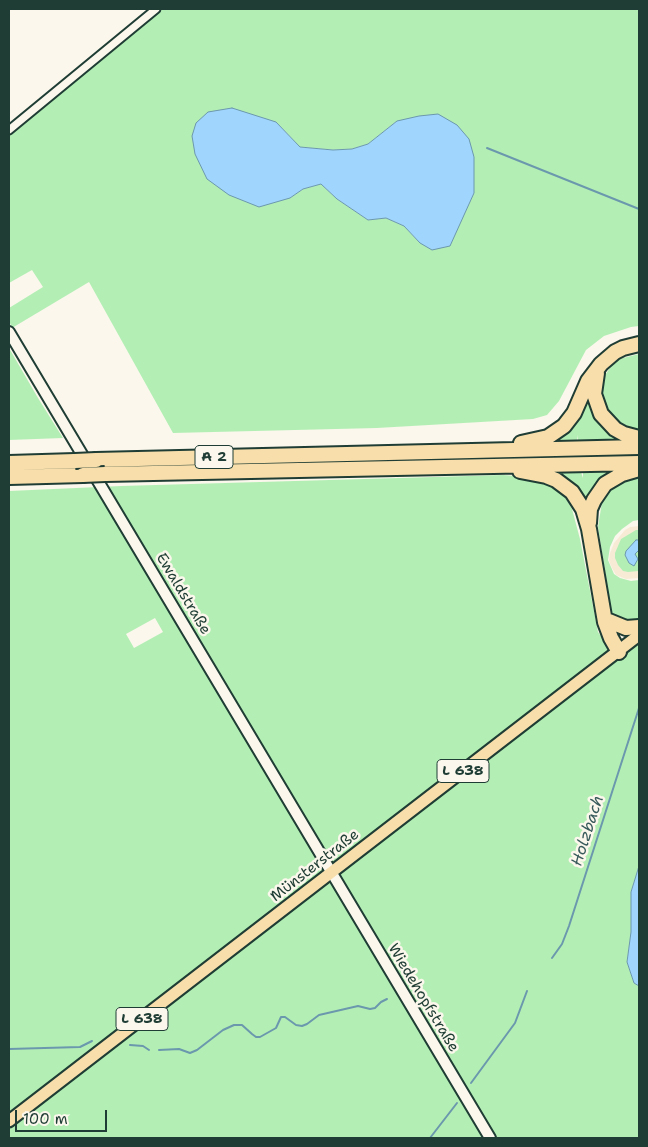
<!DOCTYPE html>
<html>
<head>
<meta charset="utf-8">
<style>
  body { margin:0 }
  #map { position:relative; width:648px; height:1147px; overflow:hidden; background:#fbf7ec; font-family:"Shantell Sans",sans-serif }
  canvas { display:block }
  .frame { position:absolute; inset:0; border:10px solid #1f3d34; pointer-events:none }
  .scale { position:absolute; left:15px; top:1110px; width:92px; height:22px; box-sizing:border-box; border:2px solid #1f3d34; border-top:0; padding-left:6px; font-size:15px; line-height:18px; white-space:nowrap; color:#1f3d34; -webkit-text-stroke:4px #fbf7ec; paint-order:stroke }
</style>
</head>
<body>
<div id="map">
<canvas width="648" height="1147"></canvas>
<div class="frame"></div>
<div class="scale">100 m</div>
</div>
<script>
const ctx = document.querySelector('canvas').getContext('2d');
ctx.lineJoin = 'round';
function paint(path, color) { ctx.fillStyle = color; ctx.fill(path, 'evenodd'); }
const poly = rows => new Path2D(rows.map(r => 'M' + r).join(''));
function stroke(path, color, width, dash) { ctx.strokeStyle = color; ctx.lineWidth = width; ctx.lineCap = dash ? 'butt' : 'round'; ctx.setLineDash(dash || []); ctx.stroke(path); }
function write(font, color, halo, rows, align = 'center') {
  ctx.font = font + ' "Shantell Sans",sans-serif'; ctx.lineWidth = 5; ctx.setLineDash([]); ctx.textBaseline = 'middle'; ctx.strokeStyle = halo; ctx.fillStyle = color; for (const [text, x, y, turn = 0] of rows) {
    ctx.save(); ctx.translate(x, y); ctx.rotate((+turn || 0) * Math.PI / 180); ctx.textAlign = isNaN(turn) ? turn : align; if (halo) ctx.strokeText(text, 0, 0); ctx.fillText(text, 0, 0); ctx.restore();
  }
}
const built = poly([
  [639,526,639,578,626,579,616,575,612,568,609,561,610,553,614,543,625,530,630,527]
]);
const green = poly([
  [162,9,639,9,639,326,631,327,604,336,586,350,559,401,547,415,533,419,377,428,173,433,89,282,12,328,9,321,9,308,43,287,32,270,9,283,9,136],
  [397,121,474,157,474,193,457,227,420,243,404,226,386,218,368,220,337,199,321,184,303,189,290,198,276,122,300,147,333,150,352,149,368,144],
  [9,348,38,398,63,438,9,440],
  [639,354,639,435,619,427,606,413,600,391,601,381,612,365,619,359],
  [592,393,625,439,578,441,578,435,577,441,545,442,585,398],
  [618,471,588,509,546,472,581,472,583,478,583,472],
  [503,475,529,477,540,480,550,485,564,495,572,509,580,539,598,632,607,644,622,656,639,643,639,866,631,892,631,932,627,962,634,983,639,986,639,1138,9,1138,9,491,121,486],
  [155,618,163,632,134,648,126,634],
  [639,477,639,520,633,521,622,529,615,536,610,547,608,560,614,574,620,578,631,581,639,580,639,618,630,623,612,615,598,527,602,502,614,486,631,478],
  [636,530,639,530,639,571,628,572,623,571,618,565,615,558,615,553,621,539]
]);
const water = poly([
  [232,108,276,122,300,147,333,150,352,149,368,144,397,121,419,116,438,114,457,125,469,139,474,157,474,193,450,246,432,250,420,243,404,226,386,218,368,220,337,199,321,184,303,189,290,198,259,207,229,195,207,179,195,154,192,136,196,123,208,112,232,108],
  [636,540,639,540,639,550,635,554,638,559,634,566,629,563,625,555,626,551,636,540],
  [639,866,639,986,634,983,627,962,631,932,631,892,639,866]
]);
const stream = poly([
  [487,148,639,209],
  [552,958,562,944,569,926,639,708],
  [130,1045,143,1046,149,1050],
  [9,1049,80,1047,92,1041],
  [159,1050,179,1049,190,1053,197,1050,223,1030,234,1025,242,1025,252,1034,256,1037,260,1037,276,1028,281,1017,285,1017,296,1025,302,1026,307,1024,319,1015,358,1006,370,1009,375,1008,381,1002,387,999],
  [471,1083,515,1023,527,991],
  [430,1138,457,1103]
]);
const street = poly([
  [9,130,156,9]
]);
const secondary = poly([
  [9,332,490,1138]
]);
const primary = poly([
  [9,1121,639,635]
]);
const highway = poly([
  [597,373,594,394,601,414,615,429,624,434,639,438],
  [521,443,548,437,564,426,574,413,588,381,601,364,615,352,623,348,639,344],
  [96,460,639,447],
  [9,463,75,461],
  [520,471,546,476,556,480,572,492,583,509,589,529,605,622,611,638,619,652],
  [105,474,639,463],
  [9,477,83,475],
  [589,523,590,509,594,500,605,484,622,474,639,469],
  [609,621,626,628,639,627]
]);
const highwayBridge = poly([
  [75,461,96,460],
  [83,475,105,474]
]);
const shields = [
  [214,457,38],
  [463,771,52],
  [142,1019,52]
];
const shieldNames = [
  ["A 2",214,457],
  ["L 638",463,771],
  ["L 638",142,1019]
];
const streetNames = [
  ["Ewaldstraße",183,594,59],
  ["Münsterstraße",315,866,-38],
  ["Wiedehopfstraße",423,998,59]
];
const waterNames = [
  ["Holzbach",588,831,-72]
];
paint(built, '#f8ebd6');
paint(green, '#b3efb5');
paint(water, '#a0d5fe');
stroke(water, '#6c98ad', 1);
stroke(stream, '#6c98ad', 2);
stroke(street, '#1f3d34', 11);
stroke(secondary, '#1f3d34', 14);
stroke(primary, '#1f3d34', 15);
stroke(highway, '#1f3d34', 18);
stroke(street, '#fbf7ec', 7);
stroke(secondary, '#fbf7ec', 10);
stroke(primary, '#f8deab', 11);
stroke(highway, '#f8deab', 14);
stroke(highwayBridge, '#1f3d34', 18, []);
stroke(highwayBridge, '#f8deab', 14);
for (const [x, y, w] of shields) { const box = new Path2D(); box.roundRect(x - w / 2, y - 11.5, w, 23, 4); ctx.fillStyle = '#fbf7ec'; ctx.fill(box); stroke(box, '#1f3d34', 1); }
write('bold 14px', '#1f3d34', null, shieldNames);
write('15px', '#1f3d34', '#fbf7ec', streetNames);
write('italic 16px', '#395b5c', '#fbf7ec', waterNames);
</script>
</body>
</html>
